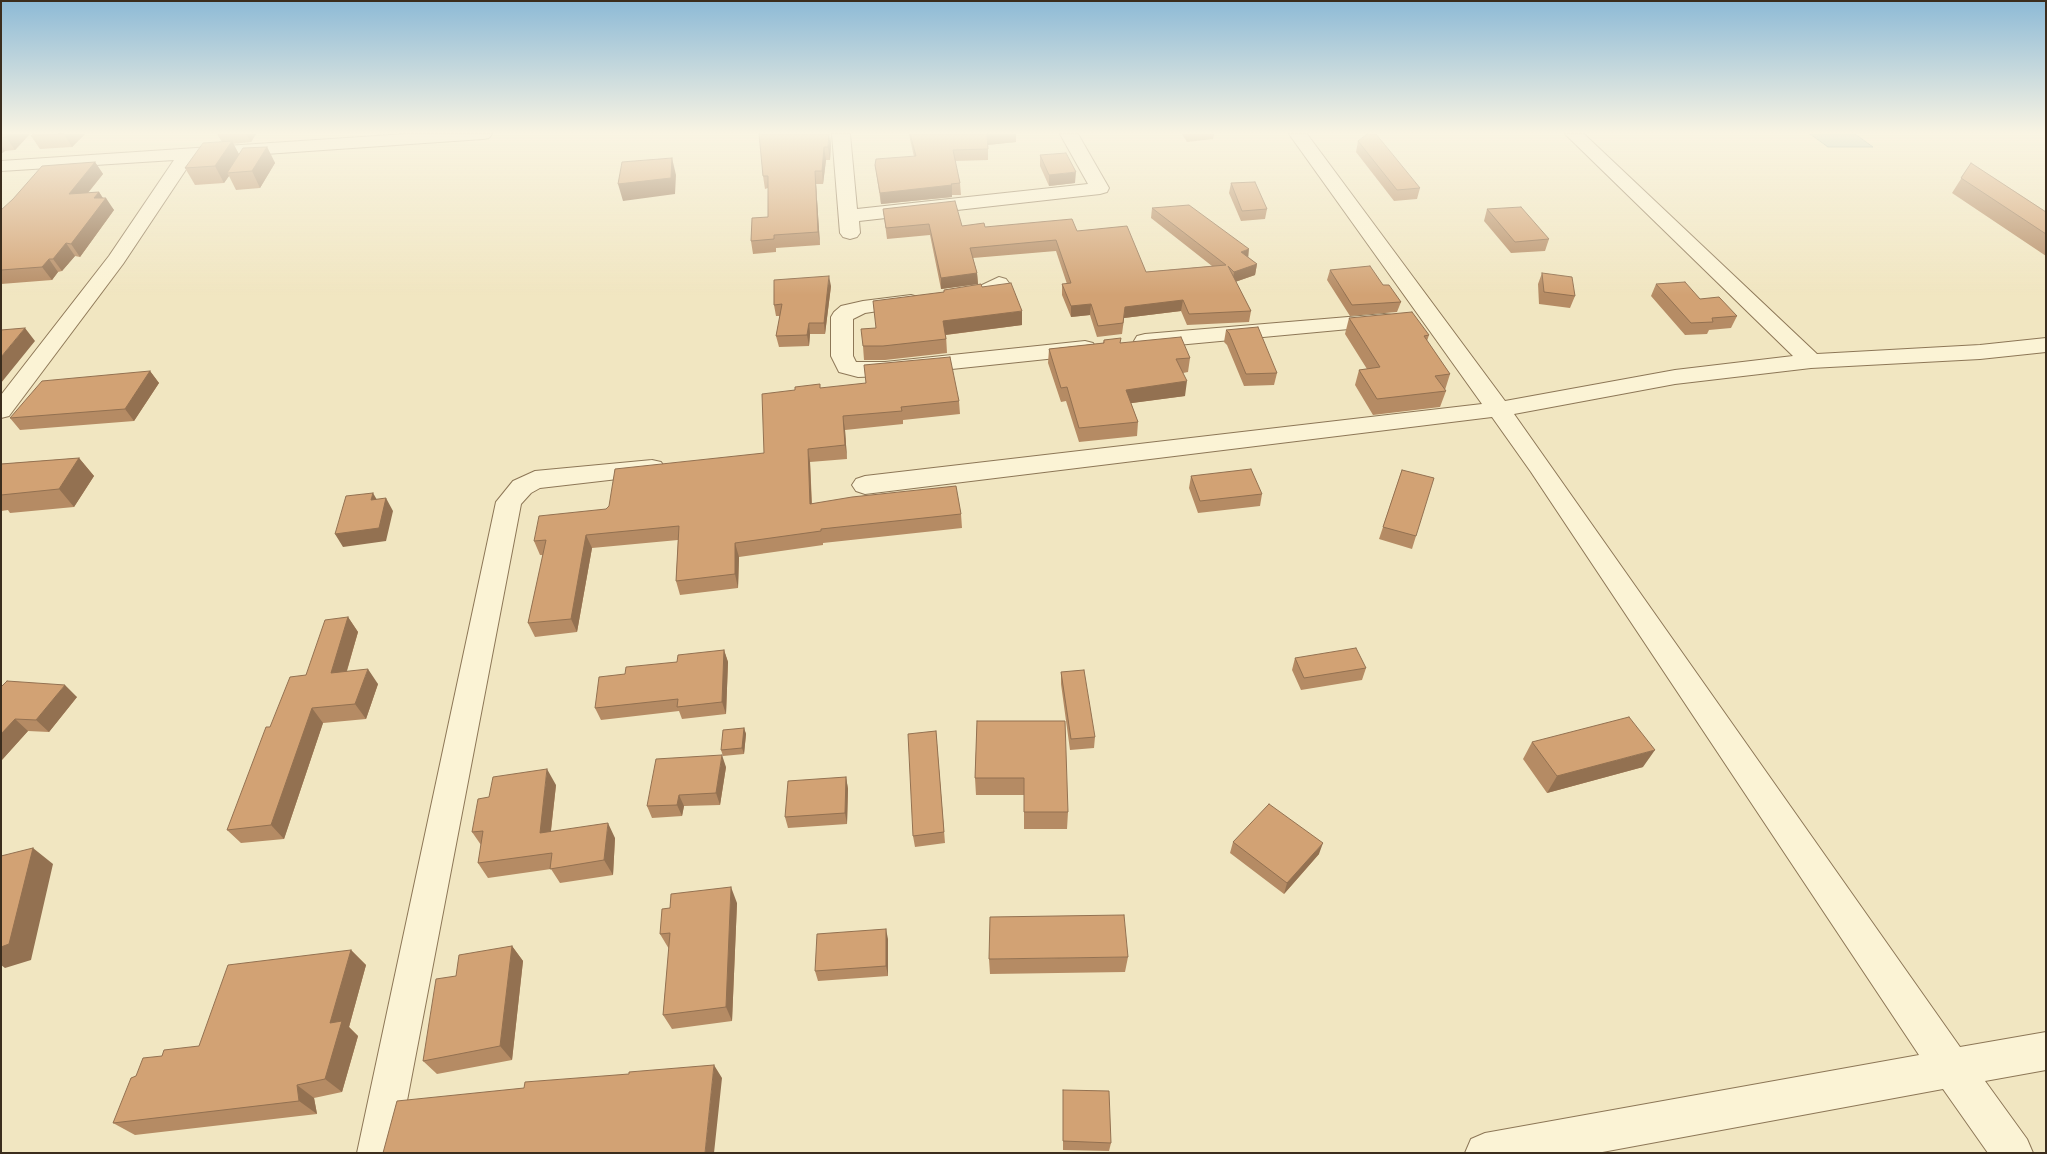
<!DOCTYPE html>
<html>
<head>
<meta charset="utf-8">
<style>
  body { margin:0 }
  #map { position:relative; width:2047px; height:1154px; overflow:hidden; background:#f1e6c1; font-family:"Noto Serif",serif }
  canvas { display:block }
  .frame { position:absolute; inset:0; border:2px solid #3b2d1d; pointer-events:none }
</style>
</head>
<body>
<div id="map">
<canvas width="2047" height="1154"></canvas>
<div class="frame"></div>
</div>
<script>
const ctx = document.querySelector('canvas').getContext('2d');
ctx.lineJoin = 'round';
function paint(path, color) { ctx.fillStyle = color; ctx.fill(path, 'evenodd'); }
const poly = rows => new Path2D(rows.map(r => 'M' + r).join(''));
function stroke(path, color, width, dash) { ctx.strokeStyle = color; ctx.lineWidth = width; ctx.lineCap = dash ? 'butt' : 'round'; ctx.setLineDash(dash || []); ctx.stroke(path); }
const water = poly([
  [1810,134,1855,134,1873,147,1828,147,1810,134]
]);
const minor = poly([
  [406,134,492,134,489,138,483,139,193,159,123,264,9,416,1,418,1,395,109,256,174,160,1,171,1,161,406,134],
  [832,134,850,134,857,209,1088,184,1060,134,1078,134,1109,188,1107,192,1100,194,859,221,860,233,857,237,850,239,843,237,840,233,832,134],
  [1289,134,1307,134,1505,401,1675,370,1793,356,1565,134,1584,134,1817,354,1980,345,2046,338,2046,352,1980,359,1811,368,1675,384,1514,414,1960,1047,2046,1032,2046,1070,1985,1081,2027,1139,2033,1153,1988,1153,1943,1089,1597,1153,1465,1153,1471,1139,1485,1133,1919,1055,1531,472,1492,417,865,494,856,491,852,485,856,479,865,476,1482,404,1289,134],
  [999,277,1006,279,1009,283,995,294,958,301,951,299,947,295,951,291,982,285,999,277],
  [911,295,918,297,922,301,918,305,865,313,853,319,853,356,856,362,885,362,1085,341,1093,343,1096,348,1093,353,1085,355,885,376,858,377,839,372,831,356,831,317,834,312,841,306,863,301,911,295],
  [1384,314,1392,315,1395,320,1392,325,1145,348,1137,346,1134,341,1137,336,1145,334,1384,314],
  [652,460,661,462,665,468,661,474,540,488,531,493,521,504,397,1153,357,1153,496,502,513,481,535,471,652,460]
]);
const wall = poly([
  [1,134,30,134,15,150,5,151,1,154],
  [33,134,85,134,72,147,40,149,31,136],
  [217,134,256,134,251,142,233,144,239,154,267,147,275,163,260,188,236,190,229,176,224,183,195,185,185,168,222,142],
  [759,134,831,145,830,160,826,160,823,184,816,184,820,245,776,248,776,252,753,254,751,241,768,217,768,188,765,189,763,176],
  [909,134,1016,134,1016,142,988,145,988,160,955,161,960,183,961,195,952,195,952,197,881,204,875,165,914,157,910,139],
  [1182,134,1214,134,1213,139,1187,142],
  [1358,141,1420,188,1417,199,1394,201,1356,152],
  [1040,155,1075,183,1049,186,1040,166],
  [95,162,103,174,88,193,99,192,103,198,114,210,80,257,75,256,62,271,58,272,52,280,1,284,1,210],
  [1971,163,2046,212,2046,256,1952,193],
  [1231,183,1267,209,1265,219,1241,221,1229,193],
  [1152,208,1248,257,1257,264,1255,275,1235,282,1251,311,1249,322,1187,325,1181,311,1124,318,1122,334,1097,337,1090,315,1071,317,1062,295,1062,284,1067,284,1056,251,973,258,977,273,978,284,941,289,930,235,887,239,883,209,962,226,1077,231,1146,272,1212,266,1151,218],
  [1487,209,1549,239,1545,251,1511,253,1484,221],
  [1330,270,1383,285,1401,302,1397,312,1350,316,1327,280],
  [1542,273,1575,296,1570,308,1539,304,1538,284],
  [1656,284,1700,299,1737,316,1731,328,1709,330,1707,334,1685,335,1651,296],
  [831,286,825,334,810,334,809,346,779,347,776,336,780,316,776,316,774,305],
  [982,287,1022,325,946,335,947,353,885,360,864,360,863,346,876,328,944,292],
  [1349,318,1429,335,1427,341,1450,374,1445,390,1446,391,1440,407,1373,415,1355,385,1359,370,1367,369,1345,334],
  [1226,330,1277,373,1274,385,1244,386,1227,345,1224,342],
  [1104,340,1120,343,1190,358,1188,372,1183,373,1185,396,1131,403,1138,422,1137,436,1079,442,1066,401,1061,402,1048,363,1049,349,1103,343],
  [150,371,159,383,134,421,20,430,10,418],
  [820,388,959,401,960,414,903,420,903,424,845,430,847,459,810,462,812,503,961,514,962,528,823,543,823,545,739,557,738,588,680,595,676,581,678,540,592,548,577,632,535,637,528,623,543,555,540,555,534,541,606,509,764,453],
  [79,458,94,476,74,507,10,513,8,510,1,511,1,464],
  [1402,470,1416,536,1412,549,1379,539],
  [1191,476,1262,494,1260,506,1198,513,1189,488],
  [348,617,358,632,347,671,378,684,366,719,323,723,284,839,241,843,227,830,270,727,306,675],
  [724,650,728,662,726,714,682,719,679,711,601,720,595,708,625,674,677,662],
  [1295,658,1366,668,1362,680,1301,690,1292,670],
  [1061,672,1095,737,1094,748,1070,750,1061,684],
  [7,681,77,697,49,732,28,731,1,761],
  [977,721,1068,812,1067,829,1024,829,1024,795,976,795,975,778],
  [744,728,746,734,744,754,723,756,721,750],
  [936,731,945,843,915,847,913,836],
  [1532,742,1643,767,1547,793,1523,759],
  [726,767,720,805,684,806,682,816,652,818,647,806],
  [846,777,848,789,847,824,788,828,785,817],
  [556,785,551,831,615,838,613,875,560,883,551,869,488,878,478,863,481,845,472,832],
  [1233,842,1319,854,1284,894,1230,853],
  [737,903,732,1021,672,1029,663,1015,669,949,660,934,670,908],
  [888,939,888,976,818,981,815,971],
  [512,946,523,961,512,1060,437,1074,423,1061,456,976],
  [351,950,366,965,349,1027,358,1036,342,1092,314,1098,317,1114,135,1135,113,1123,136,1076,162,1056,199,1046],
  [1128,957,1125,972,990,974,989,959],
  [1063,1090,1111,1143,1109,1151,1063,1150]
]);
const shadedWall = poly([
  [9,134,30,134,15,150,6,137],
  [64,134,85,134,72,147],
  [246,134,256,134,251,142],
  [830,134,831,145,830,160,828,147],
  [987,134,1016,134,1016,142,987,145],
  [232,141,241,158,227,173,229,176,224,183,215,166],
  [1,145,5,151,1,154],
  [267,147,275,163,260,188,252,171],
  [824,147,826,160,823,184,822,171],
  [672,158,676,175,675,194,623,201,618,184],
  [95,162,103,174,77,206,69,194],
  [815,171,816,184,820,245,818,232],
  [1076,172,1075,183,1049,186,1049,175],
  [952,185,952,197,881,204,880,193],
  [99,192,104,200,106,198,114,210,80,257,71,244,94,198],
  [66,243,75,256,62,271,53,259],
  [1249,249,1248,260,1241,252],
  [49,259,58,272,52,280,42,267],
  [1257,264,1255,275,1232,283,1234,272],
  [977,273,978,284,941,289,941,278],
  [829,276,831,286,825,334,824,323],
  [1183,300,1181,311,1124,318,1122,334,1125,307],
  [1091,304,1090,315,1071,317,1071,306],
  [1022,311,1022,325,944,335,943,321],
  [809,323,810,334,809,346,807,335],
  [25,328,35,341,1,383,1,357],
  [150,371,159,383,134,421,125,409],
  [1187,381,1185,396,1125,404,1126,390],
  [843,416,845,430,847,459,845,445],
  [808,449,810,462,812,518,810,504],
  [79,458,94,476,74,507,59,489],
  [373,493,380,505,371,500],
  [386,498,393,511,386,541,343,547,335,534],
  [586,535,592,548,577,632,571,619],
  [735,543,739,557,738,588,735,574],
  [348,617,358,632,342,687,331,673],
  [724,650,728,662,726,714,722,702],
  [368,669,378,684,366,719,355,704],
  [65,685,77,697,49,732,36,720],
  [312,708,323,723,284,839,271,825],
  [15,719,28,731,1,761,1,734],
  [744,728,746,734,744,754,742,748],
  [1655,750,1643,767,1547,793,1557,776],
  [722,755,726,767,720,805,716,793],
  [547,769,556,785,549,847,540,833],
  [846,777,848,789,847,824,845,813],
  [679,795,684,806,682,816,677,805],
  [608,823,615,838,613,875,604,860],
  [1323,843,1319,854,1284,894,1287,883],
  [33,848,53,864,31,960,5,968,1,965,1,947],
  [731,887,737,903,732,1021,726,1007],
  [886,929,888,939,888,976,886,966],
  [512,946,523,961,512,1060,500,1046],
  [351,950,366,965,349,1027,358,1036,342,1092,325,1079,330,1023],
  [714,1065,722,1078,714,1153,705,1153],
  [297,1085,314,1098,317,1114,299,1101]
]);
const building = poly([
  [1,134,9,134,6,137,1,138,1,134],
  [33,134,64,134,31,136,33,134],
  [759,134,829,134,828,147,824,147,822,171,815,171,818,232,774,235,774,239,751,241,752,218,768,217,768,176,763,176,759,134],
  [910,134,988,134,987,134,988,149,953,150,960,183,951,184,952,185,880,193,875,165,876,159,916,156,910,134],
  [1367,134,1376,134,1420,188,1397,190,1358,141,1367,134],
  [232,141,215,166,185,168,203,143,232,141],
  [267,147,252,171,227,173,243,148,267,147],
  [1066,153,1076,172,1049,175,1040,155,1066,153],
  [672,158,671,178,618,184,622,162,672,158],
  [95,162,69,194,99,192,94,198,106,198,71,244,66,243,53,259,49,259,42,267,1,270,1,210,13,199,42,166,95,162],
  [1971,163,2046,212,2046,234,1961,178,1971,163],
  [1255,182,1267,209,1242,211,1231,183,1255,182],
  [955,201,962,226,984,223,985,227,1072,219,1077,231,1127,226,1146,272,1226,265,1152,208,1189,205,1249,249,1241,252,1257,264,1234,272,1228,266,1251,311,1189,314,1183,300,1125,307,1123,323,1098,326,1091,304,1071,306,1062,284,1071,283,1056,240,970,248,977,273,941,278,929,224,886,228,883,209,955,201],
  [1521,207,1549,239,1515,242,1487,209,1521,207],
  [1370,266,1383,285,1389,285,1401,302,1352,305,1330,270,1370,266],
  [1542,273,1572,277,1575,296,1544,292,1542,273],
  [829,276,824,323,809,323,807,335,776,336,782,304,774,305,774,280,829,276],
  [1685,282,1700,299,1719,297,1737,316,1712,318,1713,322,1691,323,1656,284,1685,282],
  [1011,283,1022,311,943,321,946,339,883,346,863,346,861,329,876,328,873,301,944,292,944,290,981,284,982,287,1011,283],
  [1412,312,1429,335,1424,336,1450,374,1435,376,1446,391,1377,399,1359,370,1380,367,1349,318,1412,312],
  [1258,327,1277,373,1246,374,1229,333,1226,330,1258,327],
  [25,328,1,357,1,330,25,328],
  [1181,337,1190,358,1176,359,1187,381,1126,390,1138,422,1079,428,1067,387,1061,388,1049,349,1104,343,1104,340,1121,338,1120,343,1181,337],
  [950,357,959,401,901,407,902,411,843,416,845,445,808,449,810,504,852,497,956,486,961,514,821,529,821,531,735,543,735,574,676,581,679,526,586,535,571,619,528,623,546,540,534,541,539,516,606,509,609,506,615,469,764,453,762,394,795,390,795,387,820,384,820,388,866,383,864,365,950,357],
  [150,371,125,409,10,418,42,381,150,371],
  [79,458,59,489,1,495,1,464,79,458],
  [1251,469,1262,494,1200,501,1191,476,1251,469],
  [1402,470,1434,478,1416,536,1383,527,1402,470],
  [373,493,371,500,386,498,379,528,335,534,346,496,373,493],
  [348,617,331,673,368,669,355,704,312,708,271,825,227,830,266,727,270,727,290,677,306,675,325,620,348,617],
  [1356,648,1366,668,1304,678,1295,658,1356,648],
  [724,650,722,702,677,707,678,699,595,708,599,677,625,674,626,667,677,662,678,655,724,650],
  [1084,670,1095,737,1071,739,1061,672,1084,670],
  [7,681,65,685,36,720,15,719,1,734,1,687,7,681],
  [1629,717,1655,750,1557,776,1532,742,1629,717],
  [977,721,1065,721,1068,812,1024,812,1024,778,975,778,977,721],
  [744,728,742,748,721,750,723,730,744,728],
  [936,731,944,832,913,836,908,734,936,731],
  [722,755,716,793,679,795,677,805,647,806,656,759,722,755],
  [547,769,540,833,608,823,604,860,550,869,552,853,478,863,483,831,472,832,478,799,489,797,493,777,547,769],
  [846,777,845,813,785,817,788,781,846,777],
  [1269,804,1323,843,1287,883,1233,842,1269,804],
  [33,848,9,944,1,947,1,856,33,848],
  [731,887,726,1007,663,1015,670,933,660,934,662,909,670,908,671,894,731,887],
  [1124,915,1128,957,989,959,990,917,1124,915],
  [886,929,886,966,815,971,817,934,886,929],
  [512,946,500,1046,423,1061,436,979,456,976,459,955,512,946],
  [351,950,330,1023,342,1021,325,1079,297,1085,299,1101,113,1123,131,1078,136,1076,143,1058,162,1056,164,1050,199,1046,228,965,351,950],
  [714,1065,705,1153,383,1153,397,1101,524,1088,525,1082,629,1074,629,1072,714,1065],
  [1063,1090,1109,1091,1111,1143,1063,1141,1063,1090]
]);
paint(water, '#a4c3bc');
stroke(water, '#6a928b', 1);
stroke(minor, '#8d7757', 2);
paint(minor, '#fbf3d5');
paint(wall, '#b58b64');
paint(shadedWall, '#937151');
paint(building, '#d2a274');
stroke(building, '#937151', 1);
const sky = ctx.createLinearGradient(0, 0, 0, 295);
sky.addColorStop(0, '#8dbad6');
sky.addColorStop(0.45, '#f9f4e3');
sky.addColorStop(1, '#f9f4e300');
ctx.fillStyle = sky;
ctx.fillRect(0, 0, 2047, 295);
</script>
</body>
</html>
